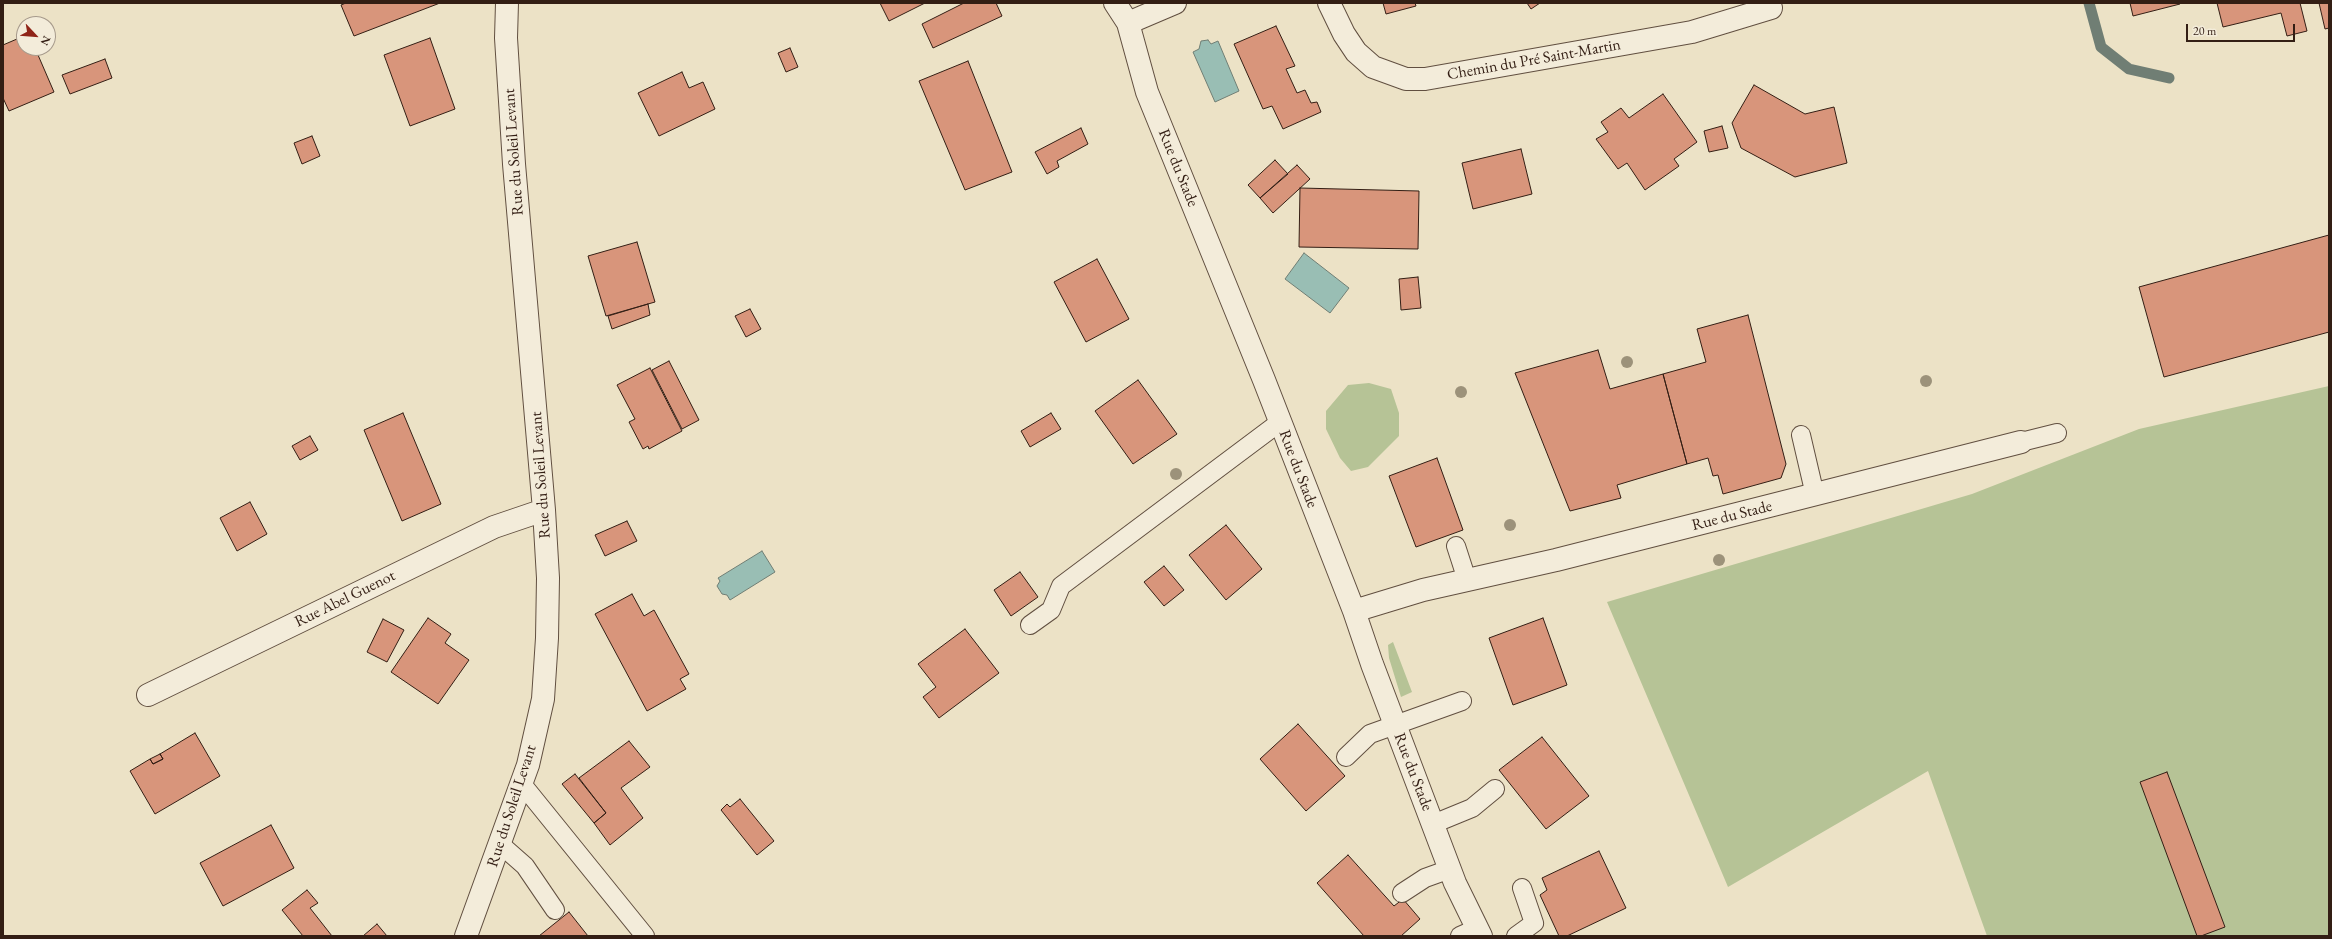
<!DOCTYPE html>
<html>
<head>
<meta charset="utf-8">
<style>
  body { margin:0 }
  #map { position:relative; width:2332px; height:939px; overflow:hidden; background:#ece2c6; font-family:"EB Garamond",serif }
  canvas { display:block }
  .frame { position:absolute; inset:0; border:4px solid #331e14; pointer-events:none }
  .north { position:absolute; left:16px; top:16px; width:40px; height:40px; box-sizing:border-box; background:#f3ecda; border:1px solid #a69a8b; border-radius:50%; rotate:116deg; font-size:11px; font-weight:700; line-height:16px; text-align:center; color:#331e14 }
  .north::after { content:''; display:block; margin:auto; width:14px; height:18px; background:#8f2418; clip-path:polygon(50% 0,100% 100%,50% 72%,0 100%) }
  .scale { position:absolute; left:2186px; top:24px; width:109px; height:18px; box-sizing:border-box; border:2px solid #331e14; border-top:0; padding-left:5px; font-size:12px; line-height:14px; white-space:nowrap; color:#331e14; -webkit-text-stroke:3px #f3ecda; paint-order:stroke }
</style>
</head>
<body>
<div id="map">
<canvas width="2332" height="939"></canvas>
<div class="frame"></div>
<div class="north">N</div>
<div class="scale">20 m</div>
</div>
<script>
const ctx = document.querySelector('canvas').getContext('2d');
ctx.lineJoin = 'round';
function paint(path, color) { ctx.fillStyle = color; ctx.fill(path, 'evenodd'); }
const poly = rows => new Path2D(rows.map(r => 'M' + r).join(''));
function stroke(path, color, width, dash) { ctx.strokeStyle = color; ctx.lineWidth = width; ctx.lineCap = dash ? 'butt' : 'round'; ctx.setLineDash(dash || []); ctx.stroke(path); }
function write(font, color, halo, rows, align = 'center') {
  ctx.font = font + ' "EB Garamond",serif'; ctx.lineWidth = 4; ctx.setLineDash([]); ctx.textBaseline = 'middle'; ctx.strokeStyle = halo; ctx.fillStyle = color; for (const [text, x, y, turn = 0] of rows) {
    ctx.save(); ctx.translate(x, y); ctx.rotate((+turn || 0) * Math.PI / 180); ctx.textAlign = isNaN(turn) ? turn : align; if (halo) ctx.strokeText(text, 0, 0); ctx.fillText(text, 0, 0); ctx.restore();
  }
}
const green = poly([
  [1369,383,1391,389,1399,413,1399,436,1368,467,1351,471,1340,458,1326,429,1326,411,1348,385],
  [2329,386,2329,936,1987,936,1928,771,1728,887,1607,602,1972,494,2139,429],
  [1393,642,1412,692,1401,697,1389,658,1388,645]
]);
const water = poly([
  [1208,40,1211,44,1218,41,1239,91,1215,102,1193,52,1199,49,1201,41,1208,40],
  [1304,253,1349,288,1330,313,1285,279,1304,253],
  [762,551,775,572,730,600,727,595,722,594,717,586,720,581,718,578,762,551]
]);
const stream = poly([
  [2089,3,2101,47,2129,69,2169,78]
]);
const building = poly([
  [346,3,440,3,354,36,341,5,346,3],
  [880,3,925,3,889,21,880,3],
  [964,3,996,3,1002,16,933,48,922,24,964,3],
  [1383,3,1415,3,1416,6,1386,14,1383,3],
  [1527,3,1540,3,1531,9,1527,3],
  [2130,3,2180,3,2180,4,2133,16,2130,3],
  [2217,3,2300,3,2307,31,2287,36,2281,13,2223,27,2217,3],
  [2319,3,2329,3,2329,28,2325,29,2319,3],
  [1276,26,1295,66,1286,69,1297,93,1305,90,1311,103,1317,102,1321,112,1283,129,1272,106,1263,109,1234,44,1276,26],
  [24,36,24,48,35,48,54,92,9,111,3,98,3,45,24,36],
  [430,38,455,109,410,126,384,55,430,38],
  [790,48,798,67,786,72,778,53,790,48],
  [105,59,112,78,70,94,62,75,105,59],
  [968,61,1012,172,965,190,919,81,968,61],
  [682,72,689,88,703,82,715,109,659,136,638,93,682,72],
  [1754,85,1805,114,1834,107,1847,163,1795,177,1741,148,1732,123,1754,85],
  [1663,94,1697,142,1674,159,1679,166,1645,190,1627,163,1618,169,1596,139,1608,132,1601,122,1621,108,1629,118,1663,94],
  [1722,126,1728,148,1709,152,1704,131,1722,126],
  [1081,128,1088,144,1057,161,1059,167,1047,174,1035,152,1081,128],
  [312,136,320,156,302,164,294,143,312,136],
  [1521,149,1532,194,1473,209,1462,163,1521,149],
  [1275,160,1288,174,1260,198,1248,185,1275,160],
  [1297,165,1310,179,1273,213,1260,198,1297,165],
  [1300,188,1419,191,1418,249,1299,247,1300,188],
  [2329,235,2329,332,2164,377,2139,287,2329,235],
  [637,242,655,302,606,316,588,256,637,242],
  [1097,259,1129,319,1086,342,1054,282,1097,259],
  [1418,277,1421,308,1401,310,1399,279,1418,277],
  [648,304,650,315,612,329,608,316,648,304],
  [750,309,761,329,746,337,735,316,750,309],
  [1748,315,1786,464,1781,478,1723,494,1718,475,1713,476,1708,458,1687,464,1663,374,1706,362,1697,329,1748,315],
  [1598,350,1610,389,1663,374,1687,464,1617,485,1621,498,1570,511,1515,373,1598,350],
  [669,361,699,420,682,429,652,370,669,361],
  [650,368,682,431,649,449,648,446,643,449,629,422,635,419,617,385,650,368],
  [1138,380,1177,434,1133,464,1095,411,1138,380],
  [403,413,441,504,402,521,364,430,403,413],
  [1051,413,1061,429,1030,447,1021,431,1051,413],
  [310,436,318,450,300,460,292,446,310,436],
  [1437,458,1463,530,1416,547,1389,476,1437,458],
  [250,502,267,534,237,551,220,518,250,502],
  [627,521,637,541,605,556,595,535,627,521],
  [1226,525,1262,569,1226,600,1189,555,1226,525],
  [1164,566,1184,590,1164,606,1144,582,1164,566],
  [1020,572,1038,597,1011,616,994,590,1020,572],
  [632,594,644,616,654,610,689,674,680,679,686,689,647,711,595,614,632,594],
  [428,618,451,634,445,643,469,660,438,704,391,672,428,618],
  [1543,618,1567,685,1513,705,1489,638,1543,618],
  [383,619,404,630,387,662,367,652,383,619],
  [965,629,999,673,939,718,923,697,936,687,918,664,965,629],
  [1298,724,1345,776,1306,811,1260,759,1298,724],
  [195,733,220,776,155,814,130,771,150,759,153,764,163,759,160,754,195,733],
  [1542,737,1589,796,1546,829,1499,770,1542,737],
  [629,741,650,767,621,788,643,818,610,845,594,823,606,813,579,778,629,741],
  [160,754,163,759,153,764,150,759,160,754],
  [2167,772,2225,927,2201,936,2197,936,2140,782,2167,772],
  [575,774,606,813,594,823,562,784,575,774],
  [740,799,774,841,757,855,721,810,727,804,730,807,740,799],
  [271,825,294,868,223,906,200,863,271,825],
  [1599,851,1626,908,1567,936,1559,936,1540,895,1547,890,1542,878,1599,851],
  [1348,855,1394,906,1403,899,1420,919,1401,936,1364,936,1317,883,1348,855],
  [307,890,318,903,310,908,332,936,303,936,282,910,307,890],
  [569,912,588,936,539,936,569,912],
  [377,924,387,936,363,936,377,924]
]);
const lane = poly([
  [1801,435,1815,495],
  [2021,442,2057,433],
  [1456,546,1467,580],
  [1030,625,1051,610,1061,586,1280,422],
  [1346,757,1370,734,1462,701],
  [522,784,645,936],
  [1433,824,1472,808,1495,789],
  [500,844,525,866,555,910],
  [1402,893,1425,878,1450,869],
  [1460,936,1478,928],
  [1516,936,1534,923,1522,888]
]);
const street = poly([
  [1115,3,1128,23,1147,92,1264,380,1354,611,1372,664,1455,883,1481,936],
  [1329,3,1344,34,1356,52,1373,67,1406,79,1425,79,1692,32,1771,8],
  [1128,23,1175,3],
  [1354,611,1423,590,1556,560,2021,442],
  [148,695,494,527,544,510],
  [466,936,528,765,543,699,547,638,548,578,544,510,514,164,506,38,507,3]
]);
const trees = [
  [1627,362],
  [1926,381],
  [1461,392],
  [1176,474],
  [1510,525],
  [1719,560]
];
const streetNames = [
  ["Chemin du Pré Saint-Martin",1534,60,-10],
  ["Rue du Soleil Levant",514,152,-94],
  ["Rue du Stade",1178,168,68],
  ["Rue du Stade",1298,469,69],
  ["Rue du Soleil Levant",541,475,-94],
  ["Rue du Stade",1732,516,-14],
  ["Rue Abel Guenot",345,599,-26],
  ["Rue du Stade",1413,772,69],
  ["Rue du Soleil Levant",512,806,-72]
];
paint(green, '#b6c396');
paint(water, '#99beb4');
stroke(water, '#707e74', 1);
stroke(stream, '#707e74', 11);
paint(building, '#d8957b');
stroke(building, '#331e14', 1);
stroke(lane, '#614f40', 20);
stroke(street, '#614f40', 24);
stroke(lane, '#f3ecda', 18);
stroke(street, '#f3ecda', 22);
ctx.fillStyle = '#9c927a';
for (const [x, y] of trees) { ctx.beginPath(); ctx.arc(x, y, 6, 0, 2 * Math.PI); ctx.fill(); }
write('16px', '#331e14', '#f3ecda', streetNames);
</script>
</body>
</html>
